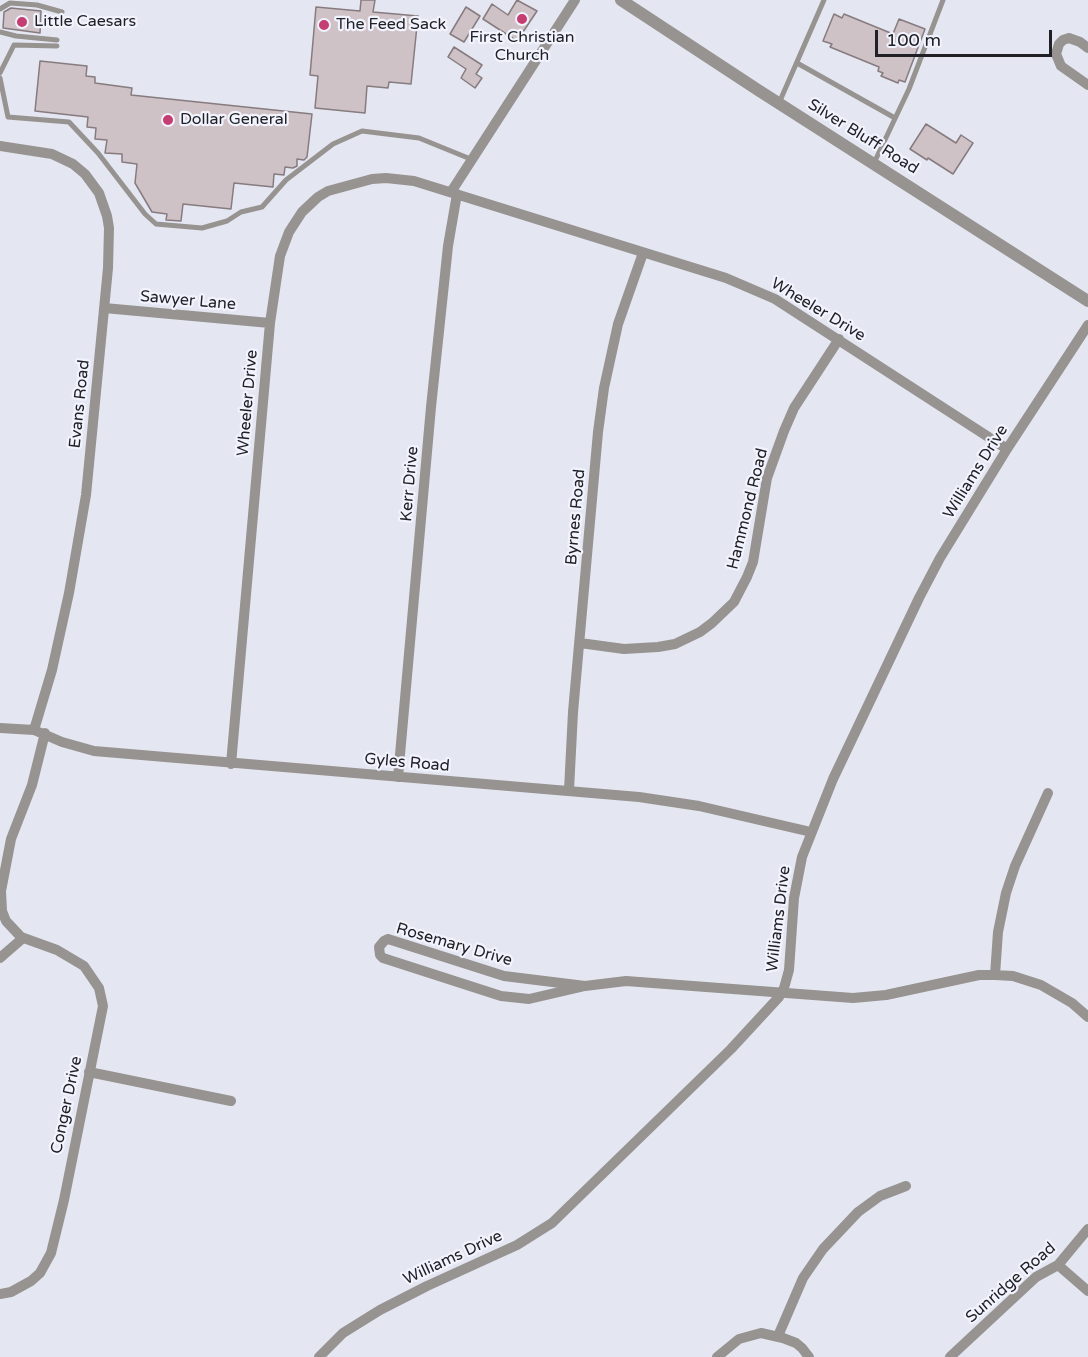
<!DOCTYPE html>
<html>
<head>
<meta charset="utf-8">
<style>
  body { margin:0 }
  #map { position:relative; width:1088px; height:1357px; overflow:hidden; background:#e4e6f1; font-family:"Varela Round",sans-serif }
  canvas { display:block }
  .scale { position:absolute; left:875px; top:30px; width:177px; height:27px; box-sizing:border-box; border:3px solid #212125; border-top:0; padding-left:8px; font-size:18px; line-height:21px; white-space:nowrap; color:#212125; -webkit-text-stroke:4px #f1f3fe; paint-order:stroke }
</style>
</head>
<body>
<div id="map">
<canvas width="1088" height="1357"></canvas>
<div class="scale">100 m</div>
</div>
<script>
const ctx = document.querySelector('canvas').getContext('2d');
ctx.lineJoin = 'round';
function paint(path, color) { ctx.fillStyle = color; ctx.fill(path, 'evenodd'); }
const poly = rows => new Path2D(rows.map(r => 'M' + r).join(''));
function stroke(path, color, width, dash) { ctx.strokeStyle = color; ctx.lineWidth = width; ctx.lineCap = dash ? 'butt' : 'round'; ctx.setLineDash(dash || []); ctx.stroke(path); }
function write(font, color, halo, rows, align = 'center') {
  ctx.font = font + ' "Varela Round",sans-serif'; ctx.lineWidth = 4.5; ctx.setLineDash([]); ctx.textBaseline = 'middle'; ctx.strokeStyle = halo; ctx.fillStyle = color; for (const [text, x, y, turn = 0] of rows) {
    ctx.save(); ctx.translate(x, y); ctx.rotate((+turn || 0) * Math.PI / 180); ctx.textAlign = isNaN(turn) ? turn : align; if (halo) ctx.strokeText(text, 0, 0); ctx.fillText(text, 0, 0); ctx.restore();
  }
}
const building = poly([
  [361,0,375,0,373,12,418,16,411,84,389,82,388,88,367,86,365,113,315,108,318,76,310,75,316,7,360,11,361,0],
  [517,0,537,11,517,41,483,19,492,4,508,15,517,0],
  [466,7,480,16,464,42,450,34,466,7],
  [11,8,41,11,40,33,3,28,4,12,11,8],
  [834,14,842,18,844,14,893,34,899,19,925,29,905,82,899,80,898,83,881,76,883,73,878,71,879,67,830,47,832,44,823,41,834,14],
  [454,47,482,65,476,74,482,78,475,88,461,78,466,69,448,57,454,47],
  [40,61,87,66,86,76,95,77,95,83,132,88,131,95,312,114,307,157,304,160,297,159,297,166,293,168,285,167,284,175,274,174,273,187,234,183,231,209,183,204,181,221,166,220,167,214,152,212,135,183,137,164,122,162,122,154,105,153,107,140,95,139,96,128,87,127,88,117,35,111,40,61],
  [926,124,956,143,961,135,973,143,953,174,928,158,927,160,910,149,926,124]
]);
const service = poly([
  [0,9,10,3,37,5,62,12],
  [0,32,16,36,57,40],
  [797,63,895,118],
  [0,73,14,45,57,46],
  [0,78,8,117,69,122,98,153,145,214,156,224,202,228,227,221,241,212,262,207,286,180,333,144,362,131,419,138,473,160],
  [779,103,824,0],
  [874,163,909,89,943,0]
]);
const minor = poly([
  [1088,48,1080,42,1069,38,1063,40,1059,44,1056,54,1061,66,1088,85],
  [0,146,52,154,73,164,85,174,99,193,107,216,109,228,108,268,86,495,69,593,52,670,34,730],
  [451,192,575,0],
  [104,308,270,323],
  [580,643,624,649,658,647,675,644,700,632,712,623,734,602,747,577,753,562,767,478,784,431,794,408,839,339],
  [0,728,34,730,62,742,94,751,639,797,699,806,811,832],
  [231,764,270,323,280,256,289,232,302,212,318,197,328,191,372,179,386,178,414,181,726,278,775,299,1007,449],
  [398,777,431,407,448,246,457,194],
  [569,790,573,712,598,432,604,388,618,324,643,253],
  [388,939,504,976,585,986,529,999,501,996,383,958,380,955,379,947,384,941,388,939],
  [0,958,23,938],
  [995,975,998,932,1006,893,1015,866,1048,793],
  [585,986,626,981,853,998,886,995,979,975,995,975,1013,976,1041,985,1072,1003,1088,1017],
  [89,1072,231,1101],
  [1058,1265,1088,1291],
  [0,1294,11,1292,31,1281,40,1273,51,1253,64,1200,103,1006,99,988,84,966,57,950,21,937,6,921,2,911,1,891,11,839,32,785,45,733],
  [778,1336,803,1278,823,1249,858,1212,880,1196,906,1186],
  [319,1357,343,1333,380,1310,427,1286,517,1245,552,1223,731,1049,779,997,784,988,789,970,794,898,802,857,833,779,919,598,940,558,1007,449,1088,325],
  [717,1357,739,1339,761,1333,783,1338,796,1343,802,1348,809,1357],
  [950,1357,1036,1277,1058,1265,1088,1229]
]);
const tertiary = poly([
  [621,0,758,90,1088,301]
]);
const markers = [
  [522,19,6,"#c73c71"],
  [22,22,6,"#c73c71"],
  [324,25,6,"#c73c71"],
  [168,120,6,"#c73c71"]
];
const poiNames = [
  ["Little Caesars",34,22],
  ["The Feed Sack",336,25],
  ["First Christian",522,38,"center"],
  ["Church",522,56,"center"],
  ["Dollar General",180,120]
];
const streetNames = [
  ["Silver Bluff Road",863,137,32],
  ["Sawyer Lane",188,301,5],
  ["Wheeler Drive",818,310,31],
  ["Wheeler Drive",248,403,-85],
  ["Evans Road",80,404,-84],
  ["Williams Drive",976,472,-58],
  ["Kerr Drive",410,484,-85],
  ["Hammond Road",748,509,-76],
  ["Byrnes Road",576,517,-85],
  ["Gyles Road",407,763,5],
  ["Williams Drive",779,919,-83],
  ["Rosemary Drive",454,945,16],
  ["Conger Drive",67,1105,-78],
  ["Williams Drive",453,1258,-25],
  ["Sunridge Road",1011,1283,-41]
];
paint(building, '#cfc2c6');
stroke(building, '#867b7e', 1.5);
stroke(service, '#969390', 5);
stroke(minor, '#969390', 10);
stroke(tertiary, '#969390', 12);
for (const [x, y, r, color] of markers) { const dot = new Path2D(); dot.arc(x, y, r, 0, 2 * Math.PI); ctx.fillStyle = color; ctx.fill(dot); stroke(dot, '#f1f3fe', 2); }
write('16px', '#212125', '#f1f3fe', poiNames, 'left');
write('16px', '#212125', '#f1f3fe', streetNames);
</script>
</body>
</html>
